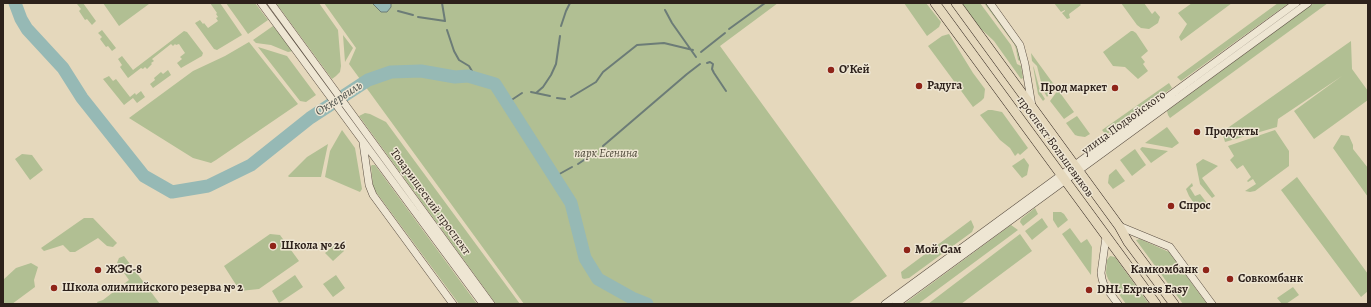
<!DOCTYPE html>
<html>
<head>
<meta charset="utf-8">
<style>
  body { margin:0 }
  #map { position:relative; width:1371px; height:307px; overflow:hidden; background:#e5d8bc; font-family:Alegreya,serif }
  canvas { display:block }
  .frame { position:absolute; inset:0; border:4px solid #2d211b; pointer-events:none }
</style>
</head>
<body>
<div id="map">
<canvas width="1371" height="307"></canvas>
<div class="frame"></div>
</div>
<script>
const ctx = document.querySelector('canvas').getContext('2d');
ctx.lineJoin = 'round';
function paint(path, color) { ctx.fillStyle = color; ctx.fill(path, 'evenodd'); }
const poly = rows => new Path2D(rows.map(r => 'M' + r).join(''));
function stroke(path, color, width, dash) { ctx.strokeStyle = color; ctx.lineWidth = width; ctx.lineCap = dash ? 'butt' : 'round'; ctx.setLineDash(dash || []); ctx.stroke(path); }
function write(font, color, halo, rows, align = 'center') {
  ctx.font = font + ' Alegreya,serif'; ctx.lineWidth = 3; ctx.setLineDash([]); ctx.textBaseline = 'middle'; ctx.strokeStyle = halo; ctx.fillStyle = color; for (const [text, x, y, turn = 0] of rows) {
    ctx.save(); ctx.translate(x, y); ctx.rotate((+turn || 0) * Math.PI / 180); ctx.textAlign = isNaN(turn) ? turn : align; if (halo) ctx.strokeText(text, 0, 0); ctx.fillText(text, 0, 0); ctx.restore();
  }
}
const green = poly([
  [79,3,83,3,96,21,92,25,87,19,85,20,79,11,81,9,77,4],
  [103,3,149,3,149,4,119,26],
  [210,3,220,3,242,35,217,50,214,49,195,23,200,20,203,24,204,23,208,28,218,21,216,18,218,17,216,14,217,13],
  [226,3,255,3,268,20,248,34],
  [276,3,319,3,338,30,341,66,340,72,336,76,332,79],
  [324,3,778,3,720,46,887,276,848,304,524,304,349,64,356,48],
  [904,3,926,3,941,22,939,27,927,36],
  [962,3,980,3,1011,45,1017,64,1021,66,1023,78,1021,79,994,41,980,28],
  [984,3,986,3,1015,44,1019,54,1021,62,1018,60,1016,49,1014,44],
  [1054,3,1079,3,1081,5,1069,14,1070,18,1067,19,1062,13,1065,11,1065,10,1061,12],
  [1121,3,1144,3,1152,14,1155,11,1160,17,1158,23,1149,29,1141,28,1137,25],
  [1192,3,1232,3,1181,41,1179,37,1187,24,1178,13],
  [1278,3,1289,3,1181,81,1177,77],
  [1314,3,1328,3,1170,118,1168,115,1167,111],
  [273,26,293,51,288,52,271,45,256,43,253,40],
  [102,30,116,48,112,51,108,46,106,47,100,39,102,37,98,33],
  [184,31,187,32,203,53,202,56,181,68,177,63,182,59,180,57,185,53,179,44,176,45,175,44,173,46,171,44,152,59,154,61,151,63,152,64,147,69,145,67,143,69,141,68,128,78,120,67,122,65,118,59,122,56,133,70],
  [1131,31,1133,31,1136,33,1148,51,1141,57,1145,62,1143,64,1148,71,1138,79,1125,67,1113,66,1103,52],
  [949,34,973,73,985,89,984,98,981,101,973,107,928,46,942,36],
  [343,35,353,48,345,62],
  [1351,41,1352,69,1368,91,1368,100,1314,139,1294,111,1342,76,1278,119,1277,127,1225,142,1222,132],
  [249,42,298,104,216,160,211,163,193,158,129,118,193,71,225,56],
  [258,47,287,56,316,95,306,102,300,101],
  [1031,53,1055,86,1047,97,1043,90,1037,66,1032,61],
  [1033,66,1034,68,1040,91,1045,99,1043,101,1038,94],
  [168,70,171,75,153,88,150,84,155,80,154,78,161,72,163,74],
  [109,76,113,81,116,79,130,97,135,93,136,95,141,91,145,97,137,103,133,98,124,105,103,79],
  [1169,83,1172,88,1106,135,1102,130],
  [1058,90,1074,112,1064,119,1050,101],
  [988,110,992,110,1002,112,1028,148,1020,155,1018,153,1015,156,1010,148,1000,140,980,115],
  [365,113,370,114,386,122,520,304,496,304,359,116],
  [1077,116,1090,134,1085,137,1078,136,1075,135,1066,123],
  [1167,127,1179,143,1172,148,1145,143],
  [342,130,355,148,362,189,360,192,325,177,330,151],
  [1275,130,1289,151,1289,166,1255,191,1250,192,1245,191,1256,184,1253,179,1248,182,1247,181,1251,177,1243,165,1237,169,1230,160,1234,156,1228,146],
  [1341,135,1349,136,1353,145,1353,149,1368,168,1368,197,1333,148],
  [328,144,321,177,289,177,288,176,307,157],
  [1142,147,1168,151,1151,163,1140,149],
  [1135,149,1146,165,1132,176,1120,160],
  [22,154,32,155,43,170,30,180,15,159],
  [1024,158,1029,165,1027,175,1022,178,1012,166],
  [1203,159,1218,166,1202,178,1215,196,1212,198,1200,184,1196,164],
  [372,165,375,165,477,304,459,304,376,192,373,187,371,166],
  [1116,169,1125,181,1113,189,1108,183,1109,175],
  [1297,177,1368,274,1368,291,1361,297,1281,190],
  [1192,183,1193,186,1190,188,1195,196,1200,194,1210,207,1198,209,1189,196,1186,189],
  [1035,208,1038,214,1023,226,1020,222,1021,219],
  [1053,212,1061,212,1064,214,1068,220,1058,228,1053,220],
  [84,218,93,218,117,243,113,247,107,246,98,238,75,252,70,252,63,245,44,251,41,248],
  [1042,218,1048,227,1032,240,1025,231],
  [971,220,974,227,972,232,909,278,904,279,902,278,901,272],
  [1011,225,1018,230,918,304,904,304],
  [1070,228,1081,243,1087,239,1092,247,1091,275,1062,234],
  [270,234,280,235,299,261,259,289,240,291,224,266],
  [1020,234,1032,251,961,304,928,304],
  [1140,239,1169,252,1207,304,1183,304,1136,240],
  [337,243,344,251,333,261,325,253],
  [124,256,160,304,98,304,97,302,103,300,129,280,117,263,119,258],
  [1110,256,1115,257,1149,304,1126,304,1108,279,1106,273,1107,260],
  [31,263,38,267,34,280,35,287,12,304,3,304,3,280,16,268],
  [295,275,303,287,279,303,272,291],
  [336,275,345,288,333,297,323,284],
  [1293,287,1299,295,1286,304,1282,304,1277,298]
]);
const water = poly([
  [372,3,391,3,391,7,387,12,381,12,372,3]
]);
const stream = poly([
  [665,10,672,23,696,57],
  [398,11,413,15],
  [418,17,445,21,442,3],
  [561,26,566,11,570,3],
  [729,29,765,3],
  [447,30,454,51,459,60,469,66,476,78],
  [701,52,725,33],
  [707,63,710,62,713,64,712,69,714,73,726,91],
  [531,92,550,96],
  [536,93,543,87,551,75,556,64,560,36],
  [571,97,596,82,603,72,637,45,664,43,693,50],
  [557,98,565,99],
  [507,103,522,93],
  [603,146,687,74,700,64],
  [578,164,596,152],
  [554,177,572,167]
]);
const river = poly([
  [15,3,21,19,27,29,63,68,82,98,144,176,172,192,208,186,251,165,310,118,368,80,391,72,421,71,455,77,468,76,495,84,571,203,585,258,598,279,632,298,647,304]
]);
const minor = poly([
  [261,3,483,304],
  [271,3,491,304],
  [990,3,1020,45,1025,64,1032,106],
  [363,143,369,185,373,195,453,304],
  [1119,226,1170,247,1212,304],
  [1106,237,1101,273,1102,279,1104,285,1118,304],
  [885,304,1296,3],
  [896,304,1308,3]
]);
const major = poly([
  [935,3,1156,304],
  [956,3,1119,226,1128,242,1174,304]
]);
const markers = [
  [831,70,4,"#8f2418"],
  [919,86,4,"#8f2418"],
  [1115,88,4,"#8f2418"],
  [1197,132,4,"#8f2418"],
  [1171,206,4,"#8f2418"],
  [273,246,4,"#8f2418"],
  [907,250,4,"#8f2418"],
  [98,270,4,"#8f2418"],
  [1206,270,4,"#8f2418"],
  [1230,279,4,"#8f2418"],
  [54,288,4,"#8f2418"],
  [1089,290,4,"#8f2418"]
];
const poiNames = [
  ["О’Кей",839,70],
  ["Радуга",927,86],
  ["Прод маркет",1107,88,"right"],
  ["Продукты",1205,132],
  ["Спрос",1179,206],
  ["Школа № 26",281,246],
  ["Мой Сам",915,250],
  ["ЖЭС-8",106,270],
  ["Камкомбанк",1198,270,"right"],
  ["Совкомбанк",1238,279],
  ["Школа олимпийского резерва № 2",62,288],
  ["DHL Express Easy",1097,290]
];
const streetNames = [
  ["улица Подвойского",1124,123,-36],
  ["проспект Большевиков",1055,147,54],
  ["Товарищеский проспект",430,202,54]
];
const parkNames = [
  ["парк Есенина",606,154]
];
const waterNames = [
  ["Оккервиль",339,99,-33]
];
paint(green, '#b1bf93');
paint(water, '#96b9b5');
stroke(water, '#6c7c77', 1);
stroke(stream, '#6c7c77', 2);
stroke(river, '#96b9b5', 13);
stroke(minor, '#5b4f43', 8);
stroke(major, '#2d211b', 10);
stroke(minor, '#eee6d3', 7);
stroke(major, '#e5d8bc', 9);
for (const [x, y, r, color] of markers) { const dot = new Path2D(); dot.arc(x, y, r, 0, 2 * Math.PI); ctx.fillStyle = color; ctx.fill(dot); stroke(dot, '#eee6d3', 1.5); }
write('bold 12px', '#2d211b', '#eee6d3', poiNames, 'left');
write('12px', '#2d211b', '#eee6d3', streetNames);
write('italic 12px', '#4e4839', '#eee6d3', parkNames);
write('italic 13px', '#4c4f49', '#eee6d3', waterNames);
</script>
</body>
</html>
